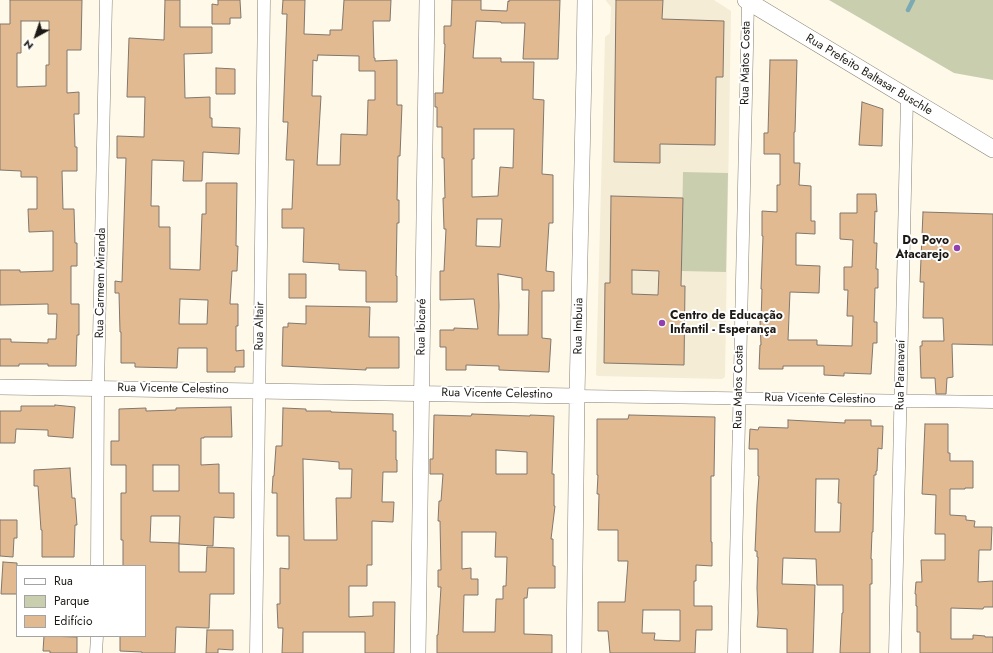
<!DOCTYPE html>
<html>
<head>
<meta charset="utf-8">
<style>
  body { margin:0 }
  #map { position:relative; width:993px; height:653px; overflow:hidden; background:#fff9ea; font-family:Jost,sans-serif }
  canvas { display:block }
  .legend { position:absolute; left:16px; top:565px; width:130px; height:72px; box-sizing:border-box; background:#fff; border:1px solid #a5a3a1; margin:0; padding:5px 7px; list-style:none; font-size:12px; color:#1d1a15 }
  .legend li { display:flex; align-items:center; gap:8px; height:20px }
  .legend b { width:20px; border:1px solid #a5a3a1 }
  .north { position:absolute; left:16px; top:16px; width:40px; height:40px; -webkit-text-stroke:3px #fff; paint-order:stroke; rotate:220deg; font-size:11px; font-weight:700; line-height:16px; text-align:center; color:#1d1a15 }
  .north::after { content:''; display:block; margin:auto; width:14px; height:18px; background:#1d1a15; clip-path:polygon(50% 0,100% 100%,50% 72%,0 100%) }
</style>
</head>
<body>
<div id="map">
<canvas width="993" height="653"></canvas>
<ul class="legend">
<li><b style="height:5px;background:#fff"></b>Rua</li>
<li><b style="height:11px;background:#c9ceaf"></b>Parque</li>
<li><b style="height:11px;background:#e2ba92"></b>Edifício</li>
</ul>
<div class="north">N</div>
</div>
<script>
const ctx = document.querySelector('canvas').getContext('2d');
ctx.lineJoin = 'round';
function paint(path, color) { ctx.fillStyle = color; ctx.fill(path, 'evenodd'); }
const poly = rows => new Path2D(rows.map(r => 'M' + r).join(''));
function stroke(path, color, width, dash) { ctx.strokeStyle = color; ctx.lineWidth = width; ctx.lineCap = dash ? 'butt' : 'round'; ctx.setLineDash(dash || []); ctx.stroke(path); }
function write(font, color, halo, rows, align = 'center') {
  ctx.font = font + ' Jost,sans-serif'; ctx.lineWidth = 4; ctx.setLineDash([]); ctx.textBaseline = 'middle'; ctx.strokeStyle = halo; ctx.fillStyle = color; for (const [text, x, y, turn = 0] of rows) {
    ctx.save(); ctx.translate(x, y); ctx.rotate((+turn || 0) * Math.PI / 180); ctx.textAlign = isNaN(turn) ? turn : align; if (halo) ctx.strokeText(text, 0, 0); ctx.fillText(text, 0, 0); ctx.restore();
  }
}
const built = poly([
  [606,0,714,0,731,11,725,377,722,379,598,376,596,375,605,37,610,33,611,7,606,1]
]);
const green = poly([
  [829,0,993,0,993,80,954,73],
  [683,172,728,173,726,272,681,271]
]);
const stream = poly([
  [908,10,913,0]
]);
const building = poly([
  [10,0,82,0,81,50,67,50,67,93,79,92,79,114,74,114,75,147,77,147,77,171,62,171,63,209,74,209,75,243,77,243,77,266,71,266,71,304,79,304,79,335,77,335,76,366,48,366,48,364,19,364,19,366,0,366,0,339,11,339,11,342,48,343,48,339,56,339,57,314,48,314,48,304,0,305,0,270,20,270,20,272,53,271,53,231,29,232,28,209,37,209,37,177,21,177,21,171,0,170,0,24,10,24,10,0],
  [21,21,49,21,49,65,46,65,46,86,17,87,17,53,21,53,21,21],
  [165,0,180,0,180,27,212,27,212,53,184,54,185,98,210,97,210,118,212,118,212,127,240,128,239,154,203,152,202,181,183,181,184,161,152,160,151,206,159,206,159,227,170,227,170,269,200,270,202,214,206,214,206,183,237,183,236,246,238,246,237,271,232,271,230,304,238,304,238,326,236,326,236,351,244,350,244,367,235,367,235,372,207,372,207,348,178,348,177,368,135,367,135,363,121,363,121,332,120,332,119,293,115,293,115,281,122,282,126,158,117,158,117,136,144,137,145,97,127,97,129,38,164,40,165,0],
  [180,299,208,300,207,324,179,324,180,299],
  [218,0,240,0,241,18,230,18,230,24,212,24,212,4,218,5,218,0],
  [283,0,305,0,304,34,330,35,330,30,342,30,344,0,391,0,390,21,373,21,374,58,375,58,375,61,397,60,397,105,402,105,400,156,398,156,397,200,399,200,399,223,397,223,396,276,397,276,397,302,366,302,366,271,339,270,339,264,303,262,304,228,282,228,282,209,292,209,294,160,286,160,288,122,283,122,287,14,282,14,283,0],
  [318,55,359,56,359,71,375,71,375,100,368,100,367,135,341,134,340,165,317,165,321,96,312,96,313,60,317,61,318,55],
  [452,0,481,0,481,10,507,11,508,1,509,2,509,0,560,0,558,59,523,59,525,23,501,23,501,22,476,21,473,58,501,58,501,62,534,62,533,99,544,100,542,174,553,175,553,223,549,223,546,271,554,272,554,291,542,291,542,338,551,339,549,372,499,370,499,366,466,365,466,370,446,370,446,347,440,347,440,330,454,330,454,328,478,329,474,299,440,300,440,271,444,271,446,229,444,229,443,198,445,198,444,158,442,158,442,127,437,127,437,107,435,107,435,93,443,93,445,44,444,44,444,26,451,26,452,0],
  [474,129,514,129,513,168,500,167,498,196,472,197,472,159,474,159,474,129],
  [477,219,502,219,500,247,476,246,477,219],
  [498,274,522,278,522,290,529,290,528,335,498,335,499,306,498,274],
  [616,0,663,0,662,19,724,21,723,77,716,77,715,145,660,144,660,163,614,162,616,0],
  [770,60,797,60,795,132,794,132,794,163,800,163,799,185,811,186,811,221,815,221,815,234,796,233,796,265,820,266,819,293,790,292,788,340,817,340,817,345,852,346,853,316,847,316,848,290,844,290,844,267,852,267,853,240,840,239,840,213,857,213,857,194,876,194,877,212,875,211,874,243,877,243,876,269,878,269,878,288,875,288,874,322,877,322,877,343,873,343,871,374,844,373,844,376,824,375,824,366,783,366,783,369,759,369,760,345,761,345,760,321,761,321,762,289,761,289,763,236,762,236,762,211,777,212,777,185,780,185,780,154,764,154,764,133,768,133,770,60],
  [216,68,235,69,235,94,216,94,216,68],
  [862,102,883,109,882,146,859,145,862,102],
  [611,196,683,198,681,286,685,286,684,365,604,363,605,283,610,283,611,196],
  [632,270,659,271,658,295,632,294,632,270],
  [923,212,993,214,993,345,952,344,953,377,947,378,946,394,936,394,935,378,921,378,920,346,922,346,922,341,944,341,943,318,923,318,924,282,920,282,923,212],
  [289,274,306,274,306,298,289,298,289,274],
  [306,306,370,307,369,337,399,337,399,368,366,368,366,370,282,366,283,327,288,327,288,323,306,324,306,306],
  [55,405,75,407,73,438,48,436,48,430,16,429,15,443,0,443,0,411,21,411,21,406,55,406,55,405],
  [231,407,232,437,204,437,204,438,201,438,201,465,219,464,219,493,234,493,234,518,214,517,213,546,179,544,180,516,151,516,150,542,179,543,179,572,206,572,207,547,234,548,234,594,210,594,209,628,176,627,175,653,142,653,142,652,120,651,120,636,145,636,145,566,123,566,123,540,121,540,121,493,126,493,126,465,111,465,111,441,119,441,119,409,146,408,146,411,176,410,176,408,231,407],
  [153,465,179,465,179,491,153,491,153,465],
  [283,408,306,409,306,411,331,411,331,412,393,414,393,431,396,431,396,460,397,460,397,472,383,472,382,502,394,502,393,522,372,521,372,565,367,565,367,586,349,586,349,617,373,616,373,602,395,602,394,653,365,653,365,632,303,632,303,653,282,653,283,628,278,628,277,604,280,604,280,568,289,569,289,536,277,536,277,493,272,493,273,476,274,476,276,446,282,446,283,408],
  [303,459,339,462,339,469,352,469,351,498,336,498,337,540,304,540,303,459],
  [472,414,530,416,530,415,554,416,552,474,554,474,554,506,555,506,551,539,553,539,553,566,555,566,555,588,528,588,527,598,524,598,524,634,552,635,552,653,437,653,437,635,438,635,441,587,438,587,438,570,441,570,440,521,438,521,439,501,441,501,443,474,430,474,430,459,433,459,434,415,471,416,472,414],
  [496,450,527,452,527,474,496,474,496,450],
  [462,532,496,532,495,557,507,557,506,586,503,586,503,599,496,599,495,632,463,632,464,595,478,595,478,579,471,579,471,568,462,569,462,532],
  [629,415,715,417,714,476,711,476,711,542,712,542,712,566,696,565,696,581,694,581,694,606,712,606,712,630,696,630,695,653,610,653,608,631,598,631,598,602,625,602,628,561,618,561,618,530,598,530,599,494,597,494,598,475,597,475,597,419,628,419,629,415],
  [643,610,680,610,680,641,654,640,655,633,642,633,643,610],
  [788,420,845,423,845,420,871,420,871,426,883,426,882,449,878,448,877,471,876,471,876,475,874,475,873,532,872,532,871,559,872,559,872,584,870,584,870,653,840,653,842,613,843,613,843,585,817,585,816,559,783,558,782,584,815,585,813,653,787,653,787,629,757,627,758,613,757,588,758,557,757,557,757,551,755,551,757,504,759,476,758,476,758,449,749,449,750,429,758,430,759,427,788,428,788,420],
  [816,479,839,479,838,503,841,503,840,532,815,532,816,479],
  [925,424,948,424,948,453,950,453,950,461,973,461,973,488,965,488,965,489,950,489,950,515,966,516,966,520,975,521,974,527,992,527,991,550,979,550,978,582,993,581,993,607,984,607,983,609,951,608,951,639,973,639,973,635,985,636,985,637,993,637,993,653,920,653,920,632,917,632,917,606,916,606,916,594,915,594,916,582,922,582,921,560,945,560,945,534,935,534,936,495,922,494,925,424],
  [70,468,72,498,75,498,77,525,75,525,74,557,42,557,42,530,41,530,38,486,34,486,34,470,70,468],
  [0,520,17,520,17,538,14,538,13,557,0,556,0,520],
  [3,562,17,563,17,594,1,594,3,562],
  [207,630,233,630,233,650,218,649,218,653,206,653,207,630],
  [44,636,77,637,77,653,50,653,50,651,43,651,44,636]
]);
const minor = poly([
  [577,396,993,402],
  [97,566,98,388,106,0],
  [96,653,97,636],
  [256,653,264,0],
  [734,653,748,1],
  [895,653,907,97]
]);
const tertiary = poly([
  [0,387,577,396],
  [418,653,427,0],
  [574,653,577,396,584,69,585,0]
]);
const secondary = poly([
  [746,0,993,149]
]);
const markers = [
  [957,248,4,"#9340af"],
  [662,323,4,"#9340af"]
];
const streetNames = [
  ["Rua Matos Costa",746,63,-89],
  ["Rua Prefeito Baltasar Buschle",869,75,31],
  ["Rua Carmem Miranda",101,283,-89],
  ["Rua Altair",260,326,-89],
  ["Rua Imbuia",579,326,-89],
  ["Rua Ibicaré",422,327,-89],
  ["Rua Paranavaí",901,375,-89],
  ["Rua Matos Costa",739,387,-89],
  ["Rua Vicente Celestino",173,389,1],
  ["Rua Vicente Celestino",497,394,1],
  ["Rua Vicente Celestino",820,399,1]
];
const poiNames = [
  ["Do Povo",949,241],
  ["Atacarejo",949,255],
  ["Centro de Educação",670,316,"left"],
  ["Infantil - Esperança",670,330,"left"]
];
paint(built, '#f5ecd6');
paint(green, '#c9ceaf');
stroke(stream, '#7caab3', 4.5);
paint(building, '#e2ba92');
stroke(building, '#82776c', 1);
stroke(minor, '#878174', 13);
stroke(tertiary, '#878174', 16);
stroke(secondary, '#878174', 18);
stroke(minor, '#fff', 12);
stroke(tertiary, '#fff', 15);
stroke(secondary, '#fff', 17);
for (const [x, y, r, color] of markers) { const dot = new Path2D(); dot.arc(x, y, r, 0, 2 * Math.PI); ctx.fillStyle = color; ctx.fill(dot); stroke(dot, '#fff', 1.5); }
write('12px', '#1d1a15', '#fff', streetNames);
write('bold 12px', '#1d1a15', '#fff', poiNames, 'right');
</script>
</body>
</html>
